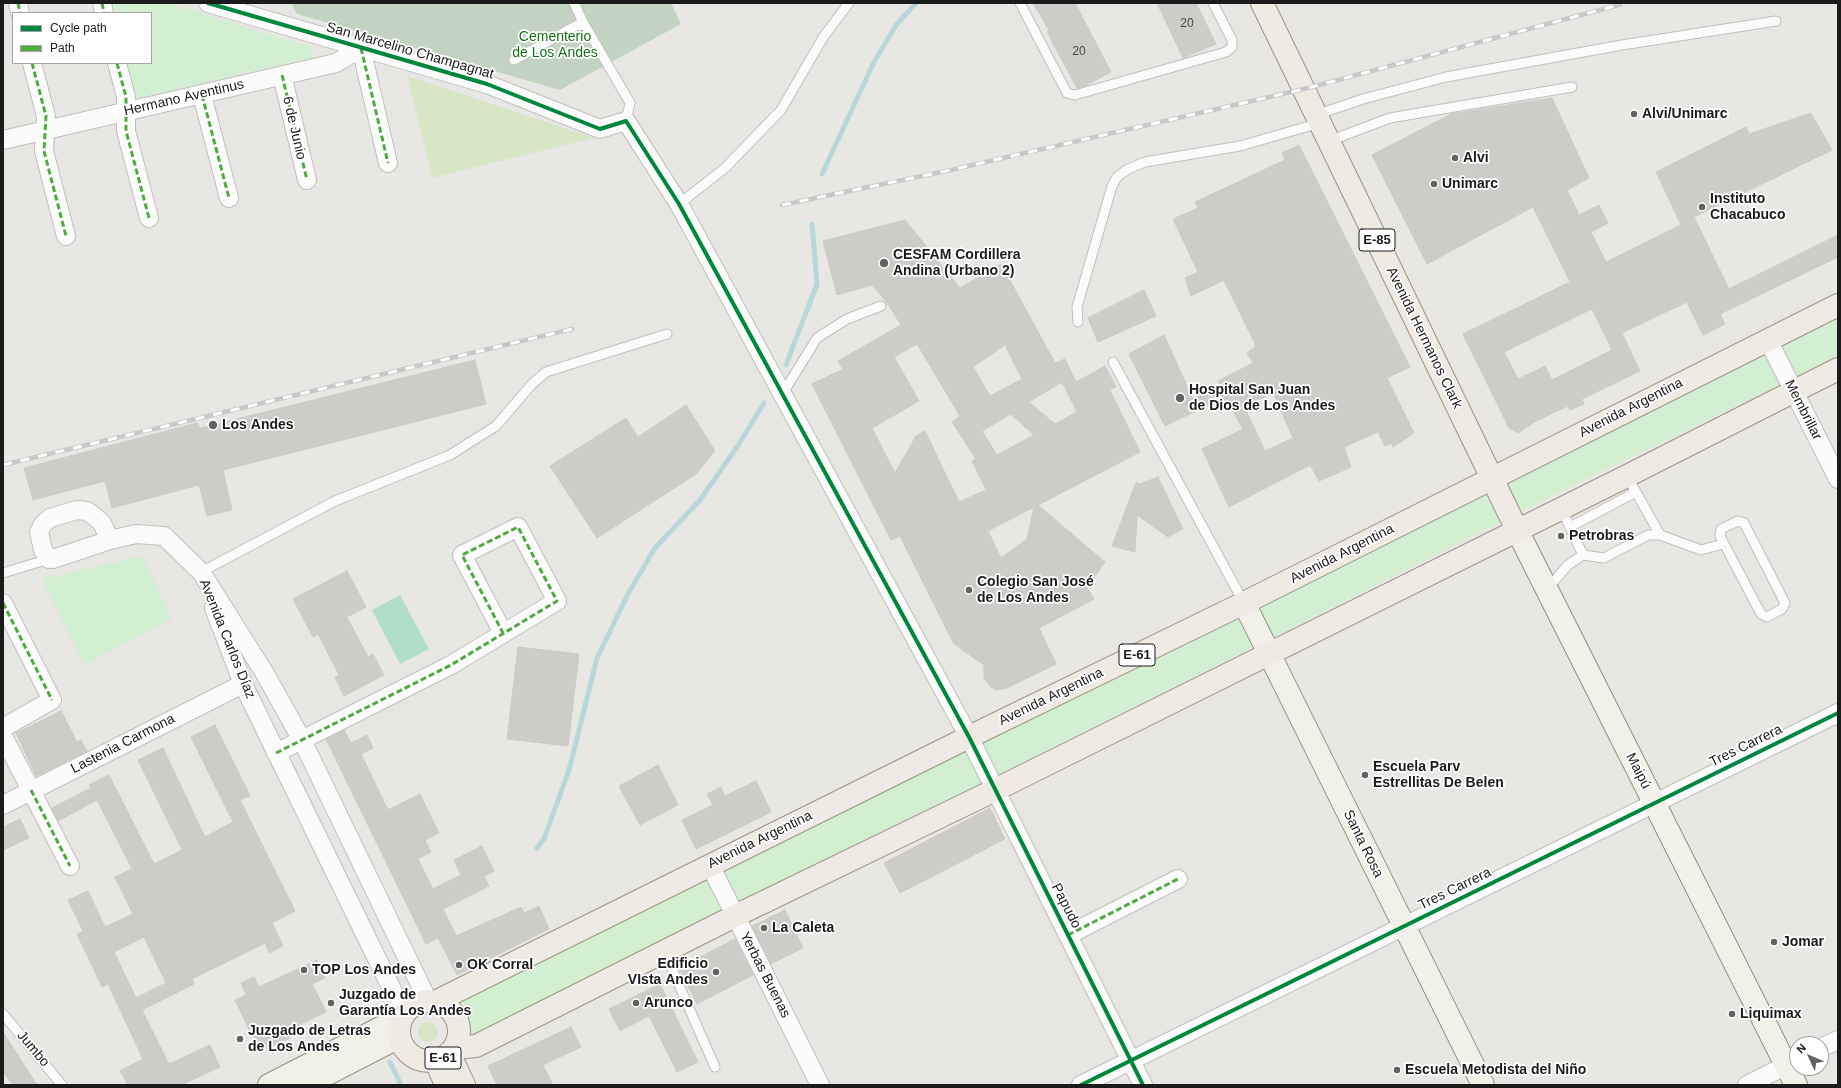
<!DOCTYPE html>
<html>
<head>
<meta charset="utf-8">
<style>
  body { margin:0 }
  #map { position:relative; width:1841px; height:1088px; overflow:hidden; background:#e9e7e4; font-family:Arial,sans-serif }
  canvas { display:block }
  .frame { position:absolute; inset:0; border:4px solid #1b1b1b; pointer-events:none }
  .legend { position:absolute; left:12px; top:12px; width:140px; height:52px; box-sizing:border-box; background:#fff; border:1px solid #a4a4a4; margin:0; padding:5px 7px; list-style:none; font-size:12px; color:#1b1b1b }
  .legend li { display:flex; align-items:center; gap:8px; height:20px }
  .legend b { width:20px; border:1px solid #a4a4a4 }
  .north { position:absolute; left:1789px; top:1036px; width:40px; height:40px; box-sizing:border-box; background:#fff; border:1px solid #a4a4a4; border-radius:50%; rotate:314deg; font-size:11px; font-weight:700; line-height:16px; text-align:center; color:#1b1b1b }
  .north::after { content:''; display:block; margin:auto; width:14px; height:18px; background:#636261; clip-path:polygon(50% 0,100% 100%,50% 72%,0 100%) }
</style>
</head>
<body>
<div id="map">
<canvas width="1841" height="1088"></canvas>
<div class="frame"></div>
<ul class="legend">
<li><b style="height:5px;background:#00873e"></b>Cycle path</li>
<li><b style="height:5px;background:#52a943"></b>Path</li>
</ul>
<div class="north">N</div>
</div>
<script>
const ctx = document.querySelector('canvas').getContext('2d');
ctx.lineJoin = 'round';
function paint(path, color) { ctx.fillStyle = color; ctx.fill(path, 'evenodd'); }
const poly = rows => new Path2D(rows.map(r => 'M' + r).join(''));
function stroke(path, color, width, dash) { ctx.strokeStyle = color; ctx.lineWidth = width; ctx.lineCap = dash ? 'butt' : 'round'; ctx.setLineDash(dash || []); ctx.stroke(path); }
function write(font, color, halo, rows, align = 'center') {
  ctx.font = font + ' Arial,sans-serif'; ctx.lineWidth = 3.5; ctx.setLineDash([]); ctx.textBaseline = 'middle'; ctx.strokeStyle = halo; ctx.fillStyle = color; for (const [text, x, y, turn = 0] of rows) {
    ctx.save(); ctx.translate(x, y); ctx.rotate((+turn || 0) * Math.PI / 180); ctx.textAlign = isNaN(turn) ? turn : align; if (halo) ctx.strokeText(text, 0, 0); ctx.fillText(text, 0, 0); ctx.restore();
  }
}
const grass = poly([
  [407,76,594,138,432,178],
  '418 1032a10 10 0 1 1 20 0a10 10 0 1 1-20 0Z'
]);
const cemetery = poly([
  [291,3,671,3,681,24,560,90,297,14]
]);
const park = poly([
  [114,3,167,3,312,47,313,57,136,99,128,63,151,63,151,13,116,13],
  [1838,307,1838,357,1572,486,475,1041,458,1002],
  [142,556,172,619,84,664,42,579]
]);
const pitch = poly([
  [400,595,429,649,400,664,372,610]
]);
const stream = poly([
  [822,174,874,62,896,25,916,3],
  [786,365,817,284,812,224],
  [537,848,544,839,569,770,597,658,629,592,655,548,700,500,737,447,764,403],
  [390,1062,401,1085]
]);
const building = poly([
  [1033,3,1075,3,1111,72,1085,86,1077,88,1047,32,1049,30,1033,3],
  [1157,3,1196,3,1216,44,1183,58,1157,3],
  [1552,98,1589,178,1567,190,1579,215,1599,205,1608,223,1591,232,1606,262,1681,225,1656,172,1746,127,1749,134,1811,113,1832,150,1694,217,1729,289,1838,235,1838,257,1720,314,1725,324,1703,335,1687,302,1622,333,1640,371,1582,399,1584,404,1570,410,1568,406,1536,421,1518,433,1509,428,1463,334,1570,282,1533,207,1427,264,1372,155,1451,114,1552,98],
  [1592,309,1612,350,1552,380,1545,366,1518,379,1504,352,1592,309],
  [1299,145,1410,367,1387,378,1414,433,1393,447,1391,443,1385,446,1378,432,1344,447,1351,467,1319,481,1310,465,1229,507,1202,449,1243,429,1228,403,1220,407,1217,401,1165,426,1129,354,1164,335,1193,399,1220,384,1218,381,1253,363,1247,353,1256,346,1224,280,1191,296,1185,278,1198,272,1173,219,1198,208,1195,202,1285,160,1282,153,1299,145],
  [1273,393,1293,438,1265,451,1244,406,1273,393],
  [905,220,960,288,1001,264,1055,363,1065,359,1076,382,1105,366,1116,387,1110,390,1140,452,1038,505,1105,562,1087,587,1094,599,1039,628,1056,664,1007,688,997,690,991,687,984,678,984,665,954,644,900,536,891,540,812,384,843,369,838,361,901,325,888,304,872,285,837,295,823,241,905,220],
  [917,344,960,416,952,422,976,459,972,461,986,490,959,502,925,431,916,436,895,473,872,428,919,401,894,357,917,344],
  [1005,345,1022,379,990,396,973,367,1005,345],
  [1062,382,1077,412,1055,424,1029,402,1062,382],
  [1011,414,1034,435,997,455,982,431,1011,414],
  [1034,507,1027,539,1001,558,988,531,1034,507],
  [1144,290,1156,316,1098,342,1088,318,1144,290],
  [475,360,486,404,223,470,232,510,207,516,199,485,112,508,105,481,33,500,24,468,197,423,200,428,475,360],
  [686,405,715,451,696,474,597,538,550,466,626,418,638,437,686,405],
  [1158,477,1183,529,1168,537,1137,515,1135,552,1112,546,1136,482,1140,484,1158,477],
  [347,571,366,607,347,617,368,657,373,654,384,675,344,696,335,677,339,675,318,634,313,637,293,599,347,571],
  [518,647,579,654,568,746,507,739,518,647],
  [61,711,77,742,81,740,87,751,36,776,16,733,61,711],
  [215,725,250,796,240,800,295,911,272,923,283,946,269,953,265,943,192,979,194,984,142,1010,169,1064,210,1045,220,1067,181,1085,128,1085,120,1071,143,1059,108,984,102,987,77,934,83,931,68,900,88,891,105,927,133,914,115,877,132,869,97,800,58,821,52,808,91,788,89,785,109,775,154,864,182,850,138,760,163,748,205,837,233,822,191,737,215,725],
  [144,937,166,983,136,998,114,952,144,937],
  [344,730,351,743,367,735,373,748,361,754,388,810,420,794,439,833,425,840,431,852,418,859,433,889,461,875,454,860,482,846,494,871,484,876,489,886,443,909,456,936,521,907,524,913,539,906,549,929,457,975,438,938,426,944,326,739,344,730],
  [658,765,678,805,640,825,619,786,658,765],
  [756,781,771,812,696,849,682,820,713,805,707,794,721,787,725,796,756,781],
  [990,808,1005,839,900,893,884,863,990,808],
  [20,819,29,838,3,850,3,827,20,819],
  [785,910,803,948,771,964,752,926,785,910],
  [735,939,753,975,697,1004,679,968,735,939],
  [317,960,325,978,312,984,326,1012,286,1031,290,1038,260,1052,235,1000,246,995,241,983,254,977,259,987,317,960],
  [660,984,698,1062,677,1072,649,1016,620,1031,609,1009,660,984],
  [571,1027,581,1047,543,1065,553,1085,497,1085,488,1066,571,1027],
  [3,1032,37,1085,13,1085,3,1072,3,1032]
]);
const service = poly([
  [1020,3,1067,93,1075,95,1226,52,1232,47,1232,40,1213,3],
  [583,22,630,103,626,121],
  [514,60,583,22,574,3],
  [1316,115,1363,99,1446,77,1622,45,1776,21],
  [1329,141,1390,118,1572,87],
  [679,204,725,168,781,110,824,36,849,3],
  [1078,322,1077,307,1112,186,1117,177,1128,169,1145,162,1240,146,1320,123],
  [1113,362,1244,603],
  [783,393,817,338,847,319,881,306],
  [1627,476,1660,535],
  [1738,521,1744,523,1785,603,1782,609,1767,617,1761,614,1720,536,1721,529,1738,521],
  [1570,527,1636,492],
  [1583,555,1604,558,1648,535,1660,535,1701,550,1723,544],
  [201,572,335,501,450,455,496,426,532,384,546,372,667,334],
  [3,573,49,559],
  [1547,589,1568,565,1583,555,1561,508],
  [664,951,715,1067],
  [3,1014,62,1085]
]);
const minor = poly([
  [18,3,20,13],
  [102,3,104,13],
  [208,3,487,84,600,129,626,121,679,204,969,737,1143,1085],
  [361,48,388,163],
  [32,63,46,116,44,151,66,236],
  [117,63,126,97,126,131,149,218],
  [282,75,307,180],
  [202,95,229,198],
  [3,140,336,63,361,48],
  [1768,340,1838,479],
  [77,510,87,511,95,517,102,523,110,540,53,559,49,558,49,559,43,550,39,532,43,524,50,518,77,510],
  [110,540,136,534,164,536,201,572,264,672,302,740,428,1001],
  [3,603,52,700,3,728],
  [214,608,243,684,404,1014],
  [3,736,70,866],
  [276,753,451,665,557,601,518,527,462,555,503,633],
  [3,805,243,684],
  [710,865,820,1085],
  [1068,935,1178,879],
  [1821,1048,1838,1040],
  [1081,1085,1838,713],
  [1747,1085,1797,1060]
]);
const secondary = poly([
  [1517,530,1796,1085],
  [1244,603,1483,1085],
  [269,1085,402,1017],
  [306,1085,399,1037]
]);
const primary = poly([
  [1262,3,1517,530],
  '399 1031a30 30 0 1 1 60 0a30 30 0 1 1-60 0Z',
  [435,1002,969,737,1244,603,1838,305],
  [454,1048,476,1046,733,917,995,790,1627,476,1838,369],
  [449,1053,464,1085],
  [436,1061,446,1085]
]);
const rail = poly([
  [782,205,951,170,1304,89,1626,3],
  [3,465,572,329]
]);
const quiet = poly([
  [18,3,20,13],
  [102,3,104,13],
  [361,48,388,163],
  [32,63,46,116,44,151,66,236],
  [117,63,126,97,126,131,149,218],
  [282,75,307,180],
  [202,95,229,198],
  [3,603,52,700],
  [276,753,451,665,557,601,518,527,462,555,503,633],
  [31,790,70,866],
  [1068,935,1178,879]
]);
const cycleway = poly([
  [208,3,487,84,600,129,626,121,679,204,969,737,1143,1085],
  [1081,1085,1838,713]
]);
const markers = [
  [1634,114,4,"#636261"],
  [1455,158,4,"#636261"],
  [1434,184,4,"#636261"],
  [1702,207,4,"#636261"],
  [884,263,5,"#636261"],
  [1180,398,5,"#636261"],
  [213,425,5,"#636261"],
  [1561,536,4,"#636261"],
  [969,590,4,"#636261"],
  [1365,775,4,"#636261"],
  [764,928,4,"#636261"],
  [1774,942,4,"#636261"],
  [459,965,4,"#636261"],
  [304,970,4,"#636261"],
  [716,972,4,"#636261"],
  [331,1003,4,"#636261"],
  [636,1003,4,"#636261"],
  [1732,1014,4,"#636261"],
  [240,1039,4,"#636261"],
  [1397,1070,4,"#636261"]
];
const numberNames = [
  ["20",1187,24],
  ["20",1079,52]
];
const shields = [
  [1377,240,36],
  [1137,655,36],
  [443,1058,36]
];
const shieldNames = [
  ["E-85",1377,240],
  ["E-61",1137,655],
  ["E-61",443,1058]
];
const parkNames = [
  ["Cementerio",555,37],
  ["de Los Andes",555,53]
];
const streetNames = [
  ["San Marcelino Champagnat",410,51,16],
  ["Hermano Aventinus",184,98,-13],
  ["6 de Junio",294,128,77],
  ["Avenida Hermanos Clark",1424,338,64],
  ["Avenida Argentina",1631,408,-27],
  ["Membrillar",1803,410,63],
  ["Avenida Argentina",1342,554,-27],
  ["Avenida Carlos Díaz",227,639,68],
  ["Avenida Argentina",1051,697,-26],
  ["Lastenia Carmona",123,744,-27],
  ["Tres Carrera",1746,746,-26],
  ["Maipú",1638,771,63],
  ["Avenida Argentina",760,840,-26],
  ["Santa Rosa",1363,844,64],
  ["Tres Carrera",1455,889,-26],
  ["Papudo",1066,906,63],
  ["Yerbas Buenas",765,975,63],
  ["Jumbo",33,1049,50]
];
const poiNames = [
  ["Alvi/Unimarc",1642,114],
  ["Alvi",1463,158],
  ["Unimarc",1442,184],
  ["Instituto",1710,199],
  ["Chacabuco",1710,215],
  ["CESFAM Cordillera",893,255],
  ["Andina (Urbano 2)",893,271],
  ["Hospital San Juan",1189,390],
  ["de Dios de Los Andes",1189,406],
  ["Los Andes",222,425],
  ["Petrobras",1569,536],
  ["Colegio San José",977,582],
  ["de Los Andes",977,598],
  ["Escuela Parv",1373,767],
  ["Estrellitas De Belen",1373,783],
  ["La Caleta",772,928],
  ["Jomar",1782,942],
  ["Edificio",708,964,"right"],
  ["VIsta Andes",708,980,"right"],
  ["OK Corral",467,965],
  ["TOP Los Andes",312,970],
  ["Juzgado de",339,995],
  ["Garantía Los Andes",339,1011],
  ["Arunco",644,1003],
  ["Liquimax",1740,1014],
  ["Juzgado de Letras",248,1031],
  ["de Los Andes",248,1047],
  ["Escuela Metodista del Niño",1405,1070]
];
paint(grass, '#d7e5c4');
paint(cemetery, '#c3d3c2');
paint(park, '#d2efd1');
paint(pitch, '#b1dec9');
stroke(stream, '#b9d6db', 5);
paint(building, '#ceccc9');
stroke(building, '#ccc9c6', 1);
stroke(service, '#c0bfbe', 11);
stroke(minor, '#c0bfbe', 20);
stroke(secondary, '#91917e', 24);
stroke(primary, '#9d9383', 24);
stroke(service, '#fcfbfb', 9);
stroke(minor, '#fcfbfb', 18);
stroke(secondary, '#f2f1e9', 22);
stroke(primary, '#efeae3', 22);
stroke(rail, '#c9c8c8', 4.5);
stroke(rail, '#fff', 3, [9]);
stroke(quiet, '#52a943', 3, [6, 3]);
stroke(cycleway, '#00873e', 4);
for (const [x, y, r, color] of markers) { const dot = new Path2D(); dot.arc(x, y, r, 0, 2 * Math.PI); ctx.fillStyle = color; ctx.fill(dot); stroke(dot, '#fff', 1.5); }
write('12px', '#484746', null, numberNames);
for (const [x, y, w] of shields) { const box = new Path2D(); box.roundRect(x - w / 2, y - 11, w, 22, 3); ctx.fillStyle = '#fff'; ctx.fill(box); stroke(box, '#1b1b1b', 1); }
write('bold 13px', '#1b1b1b', null, shieldNames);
write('14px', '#127016', '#fff', parkNames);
write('14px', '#1b1b1b', '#fff', streetNames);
write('bold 14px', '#1b1b1b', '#fff', poiNames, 'left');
</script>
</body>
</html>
